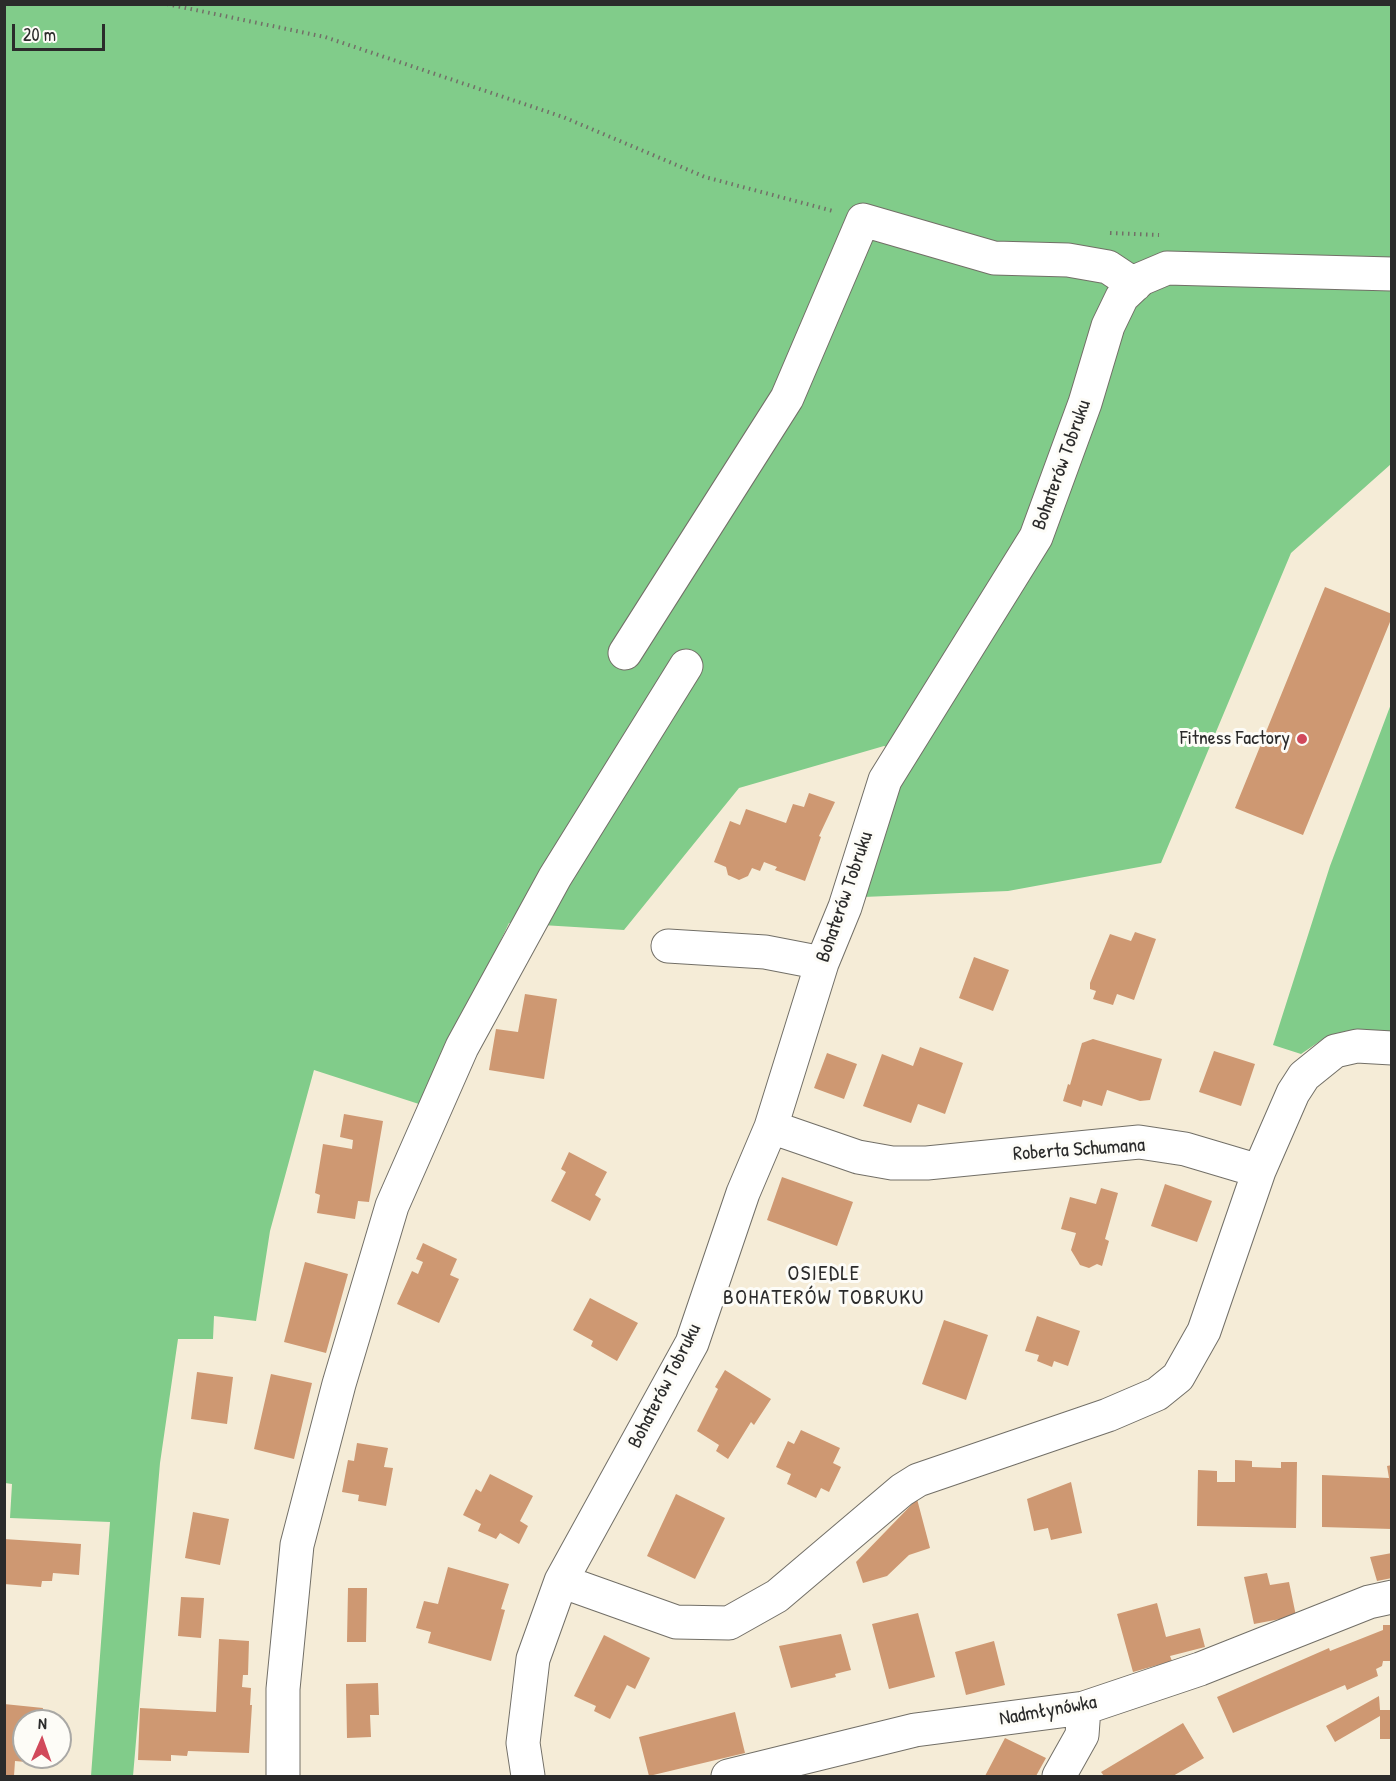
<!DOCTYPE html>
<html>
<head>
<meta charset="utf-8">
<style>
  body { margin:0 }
  #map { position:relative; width:1396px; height:1781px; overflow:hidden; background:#f5ecd7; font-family:"Patrick Hand",sans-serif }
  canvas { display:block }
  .frame { position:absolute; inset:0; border:6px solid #2b2b2b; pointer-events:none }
  .north { position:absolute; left:12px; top:1709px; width:60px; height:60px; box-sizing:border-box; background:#fdfcf7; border:2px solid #a9a8a5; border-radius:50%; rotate:2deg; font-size:16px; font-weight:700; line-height:24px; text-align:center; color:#2b2b2b }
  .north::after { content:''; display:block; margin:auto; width:21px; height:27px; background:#d1495b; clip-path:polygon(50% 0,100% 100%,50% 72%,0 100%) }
  .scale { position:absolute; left:12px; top:24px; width:93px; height:27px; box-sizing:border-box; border:3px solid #2b2b2b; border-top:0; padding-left:8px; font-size:18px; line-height:21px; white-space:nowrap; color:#2b2b2b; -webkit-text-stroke:4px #fdfcf7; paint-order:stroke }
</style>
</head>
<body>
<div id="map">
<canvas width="1396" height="1781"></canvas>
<div class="frame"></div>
<div class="north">N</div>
<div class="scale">20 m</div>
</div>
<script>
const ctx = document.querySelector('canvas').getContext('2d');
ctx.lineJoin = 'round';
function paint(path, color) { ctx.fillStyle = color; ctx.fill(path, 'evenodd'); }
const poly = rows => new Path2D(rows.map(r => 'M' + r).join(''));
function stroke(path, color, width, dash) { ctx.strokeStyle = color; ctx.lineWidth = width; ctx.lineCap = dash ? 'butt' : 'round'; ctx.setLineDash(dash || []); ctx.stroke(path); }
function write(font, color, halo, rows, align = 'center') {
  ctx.font = font + ' "Patrick Hand",sans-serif'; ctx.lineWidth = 6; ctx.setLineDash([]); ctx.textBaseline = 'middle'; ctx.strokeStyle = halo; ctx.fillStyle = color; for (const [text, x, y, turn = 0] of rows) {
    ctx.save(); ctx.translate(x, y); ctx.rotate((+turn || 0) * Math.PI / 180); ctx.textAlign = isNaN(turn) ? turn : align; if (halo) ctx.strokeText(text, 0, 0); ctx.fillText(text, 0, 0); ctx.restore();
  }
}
const green = poly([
  [5,5,1391,5,1391,464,1291,553,1161,863,1008,891,863,897,904,753,884,746,739,788,624,930,509,923,422,1105,314,1070,270,1231,256,1321,214,1316,213,1339,178,1339,160,1463,133,1776,91,1776,110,1522,10,1518,12,1484,5,1483],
  [1391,704,1391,1034,1378,1031,1326,1037,1301,1054,1273,1045,1330,866]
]);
const building = poly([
  [1325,587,1392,614,1392,617,1303,835,1235,808],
  [809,793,835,802,819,836,821,837,805,881,775,870,777,867,764,862,760,871,752,868,748,876,739,880,728,875,726,867,714,862,730,821,740,825,746,809,786,823,793,804,804,807],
  [1135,932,1156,939,1134,1000,1117,994,1113,1005,1093,999,1096,991,1090,989,1090,983,1110,934,1131,941],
  [974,957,1009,970,993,1011,959,998],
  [525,994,557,999,544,1079,489,1070,496,1029,518,1032],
  [1093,1039,1162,1059,1150,1100,1140,1101,1107,1090,1102,1106,1083,1100,1081,1107,1063,1101,1068,1084,1070,1085,1082,1043],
  [920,1047,963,1063,945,1114,918,1104,911,1123,863,1106,882,1054,913,1066],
  [1214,1051,1255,1064,1241,1106,1199,1092],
  [827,1053,857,1064,844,1099,814,1088],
  [344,1114,383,1121,369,1202,358,1201,355,1219,317,1213,320,1195,315,1193,323,1144,352,1149,353,1140,340,1137],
  [569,1152,607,1172,595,1195,601,1199,590,1221,551,1201,566,1172,561,1169],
  [782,1177,853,1202,837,1246,767,1220],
  [1165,1184,1212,1201,1197,1242,1151,1226],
  [1101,1188,1118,1193,1105,1239,1109,1241,1102,1266,1097,1264,1089,1268,1080,1265,1071,1250,1076,1233,1061,1229,1070,1197,1096,1204],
  [423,1243,457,1259,450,1275,459,1279,439,1323,397,1304,412,1271,418,1274,423,1262,416,1259],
  [305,1262,348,1274,326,1353,284,1342],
  [590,1298,638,1323,617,1361,591,1346,593,1341,573,1330],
  [1037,1316,1080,1331,1068,1366,1054,1361,1052,1367,1037,1361,1039,1355,1025,1351],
  [944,1320,988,1335,966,1400,922,1384],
  [725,1370,771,1399,754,1425,751,1422,728,1459,716,1451,719,1445,697,1431,718,1389,715,1387],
  [197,1372,233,1377,227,1424,191,1419],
  [271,1374,312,1383,294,1459,254,1449],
  [801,1430,840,1448,833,1463,841,1467,829,1492,821,1488,816,1498,787,1484,791,1474,776,1467,788,1441,794,1444],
  [357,1443,388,1448,384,1467,393,1468,386,1506,358,1501,359,1495,342,1492,348,1460,354,1461],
  [1235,1460,1252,1461,1252,1467,1281,1468,1281,1462,1297,1462,1296,1528,1197,1526,1198,1470,1217,1471,1217,1482,1235,1482],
  [1392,1465,1392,1529,1322,1527,1322,1475,1389,1478,1387,1466],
  [490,1474,533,1496,520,1521,528,1526,519,1544,500,1533,496,1539,478,1531,481,1524,463,1515,476,1489,481,1492],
  [1071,1482,1082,1533,1051,1540,1048,1528,1034,1531,1027,1499],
  [676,1494,725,1518,695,1579,647,1556],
  [917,1499,930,1548,909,1555,887,1576,863,1583,856,1562],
  [193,1512,229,1519,220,1565,185,1558],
  [4,1539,81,1544,79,1575,53,1573,52,1581,42,1581,41,1587,4,1584],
  [1392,1553,1392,1578,1377,1581,1370,1557],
  [448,1567,509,1584,501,1609,505,1610,491,1661,428,1643,431,1632,416,1628,424,1601,438,1604],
  [1267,1573,1270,1585,1289,1582,1296,1616,1254,1624,1244,1577],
  [348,1588,367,1588,366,1642,347,1642],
  [181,1597,204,1598,201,1638,178,1636],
  [1157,1603,1166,1637,1200,1628,1205,1647,1170,1656,1172,1661,1133,1672,1117,1614],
  [918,1613,935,1677,889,1689,872,1624],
  [1383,1625,1392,1625,1392,1661,1383,1661,1382,1666,1376,1669,1378,1676,1347,1690,1345,1685,1233,1733,1217,1697,1329,1648,1330,1651,1383,1630],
  [841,1634,851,1670,835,1674,836,1677,791,1688,779,1646],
  [604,1635,650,1658,635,1689,627,1685,610,1719,594,1711,596,1706,574,1696],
  [219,1639,249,1641,248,1675,243,1675,242,1687,251,1688,250,1705,252,1705,249,1753,188,1751,187,1756,171,1755,171,1761,138,1760,140,1708,216,1712],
  [994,1641,1005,1685,966,1695,955,1652],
  [378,1683,379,1715,370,1715,371,1737,347,1738,346,1684],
  [1379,1696,1380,1710,1392,1710,1392,1739,1380,1739,1380,1716,1335,1742,1326,1726],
  [4,1704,43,1708,41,1721,24,1721,24,1757,38,1757,37,1763,15,1761,14,1776,4,1776],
  [735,1712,745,1753,649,1776,639,1737],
  [1183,1723,1204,1758,1173,1776,1104,1776,1101,1772],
  [1005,1738,1046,1758,1036,1776,985,1776]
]);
const path = poly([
  [167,4,325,37,563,117,705,177,833,211],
  [1110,233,1159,235]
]);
const minor = poly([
  [625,653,787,398,863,220,994,258,1068,260,1108,267,1135,285],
  [668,946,765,952,822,963],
  [771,1127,858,1157,892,1163,927,1163,1139,1142,1185,1149,1259,1171],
  [561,1581,676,1622,729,1623,777,1596,902,1490,918,1480,1108,1415,1157,1394,1178,1377,1204,1331,1259,1171,1293,1093,1304,1076,1335,1051,1357,1046,1392,1048],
  [283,1776,283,1689,297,1545,339,1384,392,1206,462,1047,555,877,686,666],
  [528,1776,523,1743,533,1659,561,1581,692,1343,743,1193,771,1127,822,963,845,907,885,780,1036,537,1085,403,1108,326,1122,297,1141,279,1167,268,1392,274],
  [728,1776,915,1730,1084,1708,1200,1669,1369,1602,1392,1597],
  [1059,1776,1082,1735,1084,1708]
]);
const markers = [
  [1302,739,6,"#d1495b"]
];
const streetNames = [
  ["Bohaterów Tobruku",1062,465,-70],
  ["Bohaterów Tobruku",845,897,-71],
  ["Roberta Schumana",1079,1150,-4],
  ["Bohaterów Tobruku",665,1386,-63],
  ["Nadmłynówka",1048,1711,-10]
];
const poiNames = [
  ["Fitness Factory",1290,739]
];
const neighbourhoodNames = [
  ["OSIEDLE",824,1274],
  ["BOHATERÓW TOBRUKU",824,1298]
];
paint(green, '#81cc8a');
paint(building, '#ce9872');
stroke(minor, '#726f67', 35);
stroke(path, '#726f67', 4, [1.5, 4.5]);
stroke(minor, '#fff', 33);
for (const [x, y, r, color] of markers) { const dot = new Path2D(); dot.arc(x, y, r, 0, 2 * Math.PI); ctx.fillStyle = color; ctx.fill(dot); stroke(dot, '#fdfcf7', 2); }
write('20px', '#2b2b2b', '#fdfcf7', streetNames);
write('20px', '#2b2b2b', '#fdfcf7', poiNames, 'right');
ctx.letterSpacing = '1.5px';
write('21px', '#2b2b2b', '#fdfcf7', neighbourhoodNames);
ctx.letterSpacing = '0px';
</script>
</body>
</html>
